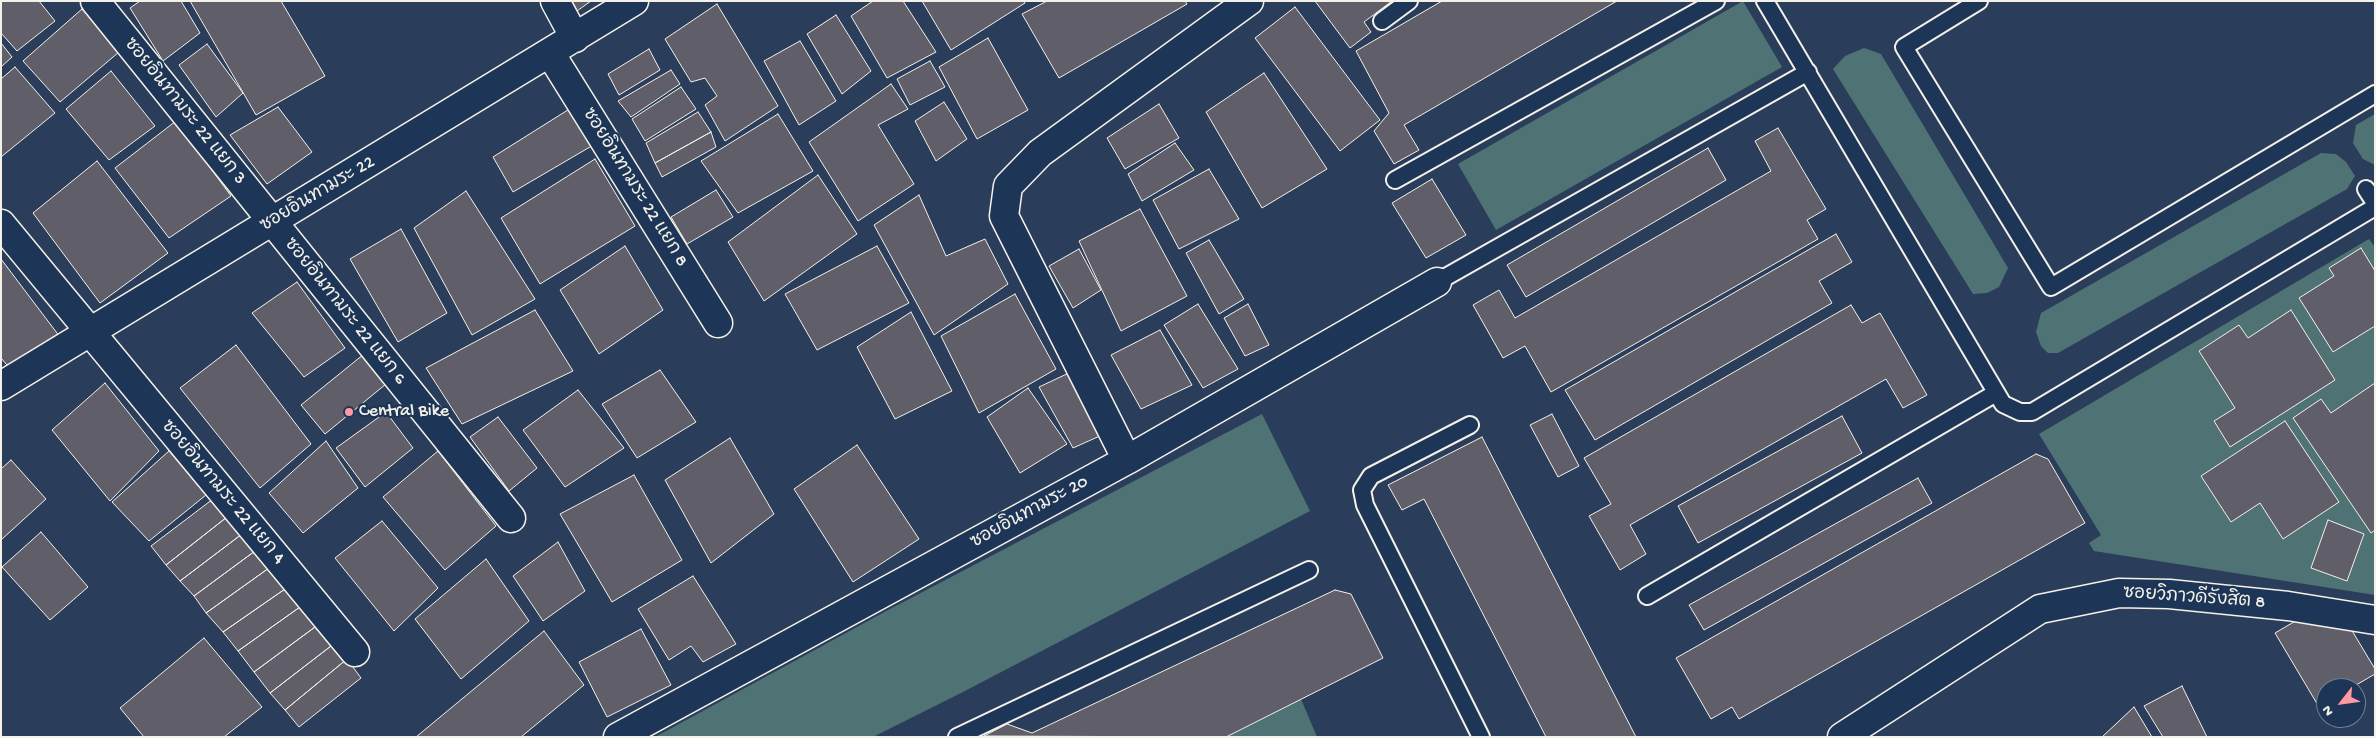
<!DOCTYPE html>
<html>
<head>
<meta charset="utf-8">
<style>
  body { margin:0 }
  #map { position:relative; width:2376px; height:738px; overflow:hidden; background:#2a3d5b; font-family:"Gochi Hand",sans-serif }
  canvas { display:block }
  .frame { position:absolute; inset:0; border:2px solid #f4f1e8; pointer-events:none }
  .north { position:absolute; left:2316px; top:678px; width:50px; height:50px; box-sizing:border-box; background:#1d3557; border:1px solid #738091; border-radius:50%; rotate:240deg; font-size:14px; font-weight:700; line-height:20px; text-align:center; color:#f4f1e8 }
  .north::after { content:''; display:block; margin:auto; width:18px; height:22px; background:#ff9aa2; clip-path:polygon(50% 0,100% 100%,50% 72%,0 100%) }
</style>
</head>
<body>
<div id="map">
<canvas width="2376" height="738"></canvas>
<div class="frame"></div>
<div class="north">N</div>
</div>
<script>
const ctx = document.querySelector('canvas').getContext('2d');
ctx.lineJoin = 'round';
function paint(path, color) { ctx.fillStyle = color; ctx.fill(path, 'evenodd'); }
const poly = rows => new Path2D(rows.map(r => 'M' + r).join(''));
function stroke(path, color, width, dash) { ctx.strokeStyle = color; ctx.lineWidth = width; ctx.lineCap = dash ? 'butt' : 'round'; ctx.setLineDash(dash || []); ctx.stroke(path); }
function write(font, color, halo, rows, align = 'center') {
  ctx.font = font + ' "Gochi Hand","Playpen Sans Thai",sans-serif'; ctx.lineWidth = 4.5; ctx.setLineDash([]); ctx.textBaseline = 'middle'; ctx.strokeStyle = halo; ctx.fillStyle = color; for (const [text, x, y, turn = 0] of rows) {
    ctx.save(); ctx.translate(x, y); ctx.rotate((+turn || 0) * Math.PI / 180); ctx.textAlign = isNaN(turn) ? turn : align; if (halo) ctx.strokeText(text, 0, 0); ctx.fillText(text, 0, 0); ctx.restore();
  }
}
const green = poly([
  [1743,1,1782,67,1496,230,1458,164],
  [1864,48,1881,54,2008,268,1999,287,1987,293,1973,294,1833,69,1845,56],
  [2375,114,2375,165,2363,159,2353,143,2356,125],
  [2321,153,2336,154,2346,162,2355,176,2347,189,2058,353,2048,353,2041,346,2036,332,2041,313],
  [2369,239,2375,247,2375,595,2094,551,2089,543,2101,535,2039,434],
  [1262,414,1310,511,961,693,873,737,655,737,890,609],
  [1301,699,1317,737,1226,737]
]);
const building = poly([
  [1,1,39,1,55,21,17,51,1,33,1,1],
  [140,1,181,1,200,33,163,61,130,8,140,1],
  [190,1,281,1,325,76,256,115,190,1],
  [572,1,591,1,577,11,572,1],
  [873,1,903,1,936,52,887,78,851,16,873,1],
  [922,1,1024,1,1025,3,951,50,922,1],
  [1047,1,1185,1,1187,4,1059,78,1022,14,1047,1],
  [1315,1,1392,1,1364,22,1371,32,1350,48,1315,1],
  [1442,1,1617,1,1404,125,1419,150,1394,164,1374,131,1389,113,1356,51,1442,1],
  [717,4,778,106,725,141,705,105,717,96,705,78,691,82,665,39,717,4],
  [1295,7,1380,120,1340,151,1255,38,1295,7],
  [82,9,119,52,60,102,23,61,82,9],
  [836,15,871,71,842,94,807,34,836,15],
  [988,38,1028,110,977,139,939,67,988,38],
  [800,41,836,101,799,125,764,61,800,41],
  [1,43,12,57,1,67,1,43],
  [207,44,243,93,216,117,179,65,207,44],
  [649,49,660,70,619,95,608,74,649,49],
  [930,61,945,87,910,105,897,79,930,61],
  [15,67,55,113,1,157,1,79,15,67],
  [671,70,680,84,631,117,618,101,671,70],
  [111,71,155,126,109,160,66,109,111,71],
  [1264,73,1327,169,1262,208,1206,112,1264,73],
  [891,84,908,109,878,125,914,184,858,221,809,142,891,84],
  [681,87,696,109,645,141,632,119,681,87],
  [944,102,967,139,936,161,915,121,944,102],
  [1159,104,1179,138,1125,169,1107,138,1159,104],
  [278,107,312,152,267,184,230,135,278,107],
  [571,108,595,144,513,192,493,157,571,108],
  [698,112,711,132,655,163,646,143,698,112],
  [778,114,813,171,738,213,701,161,778,114],
  [176,121,231,196,169,238,115,168,176,121],
  [1778,128,1826,209,1807,220,1818,239,1551,392,1525,346,1503,358,1473,305,1499,290,1515,318,1771,171,1755,141,1778,128],
  [711,132,716,147,662,177,655,163,711,132],
  [1175,143,1194,170,1142,201,1128,174,1175,143],
  [1708,148,1726,180,1526,297,1507,265,1708,148],
  [595,159,635,226,540,284,501,218,595,159],
  [97,161,168,253,100,303,33,213,97,161],
  [1209,169,1239,219,1179,249,1153,200,1209,169],
  [818,175,857,234,764,301,728,242,818,175],
  [1432,179,1466,235,1426,258,1392,203,1432,179],
  [716,190,733,217,687,244,671,217,716,190],
  [466,191,535,299,472,335,414,228,466,191],
  [919,195,946,256,985,239,1008,284,934,335,874,225,919,195],
  [1140,209,1187,296,1121,331,1079,241,1140,209],
  [401,229,447,313,398,342,350,259,401,229],
  [1836,234,1852,262,1819,281,1832,303,1595,440,1565,390,1836,234],
  [1209,240,1244,299,1219,314,1186,253,1209,240],
  [625,246,663,310,599,354,560,290,625,246],
  [877,246,909,303,817,350,785,294,877,246],
  [2361,248,2375,271,2375,326,2333,352,2299,298,2334,276,2329,268,2361,248],
  [1079,249,1101,290,1073,308,1049,266,1079,249],
  [1,259,60,337,12,371,1,358,1,259],
  [297,282,345,348,304,377,252,313,297,282],
  [1015,294,1056,369,979,413,941,336,1015,294],
  [1198,304,1238,369,1203,388,1164,325,1198,304],
  [1248,304,1269,345,1245,356,1224,318,1248,304],
  [1851,305,1862,323,1880,313,1927,395,1903,408,1886,379,1630,525,1646,554,1620,570,1589,516,1611,504,1584,458,1851,305],
  [535,310,573,371,462,424,426,368,535,310],
  [2291,310,2335,380,2230,447,2214,421,2235,408,2199,351,2239,325,2248,338,2291,310],
  [911,312,952,391,895,419,857,347,911,312],
  [1160,330,1192,385,1141,409,1111,355,1160,330],
  [236,345,311,444,260,488,180,388,236,345],
  [364,354,386,384,325,434,301,405,364,354],
  [660,370,696,422,637,458,602,404,660,370],
  [1071,372,1102,435,1073,448,1039,387,1071,372],
  [105,383,159,451,110,501,52,430,105,383],
  [2375,383,2375,530,2371,533,2293,418,2321,399,2331,413,2375,383],
  [1028,388,1067,444,1020,473,987,417,1028,388],
  [578,390,624,448,565,487,523,430,578,390],
  [386,412,413,448,365,487,336,448,386,412],
  [1552,414,1579,466,1558,477,1530,425,1552,414],
  [1842,416,1862,453,1698,543,1678,506,1842,416],
  [498,417,537,468,509,491,470,437,498,417],
  [2285,421,2339,502,2283,539,2260,503,2231,522,2201,476,2285,421],
  [1482,437,1636,737,1546,737,1424,499,1402,510,1388,485,1482,437],
  [730,438,774,514,711,563,665,480,730,438],
  [326,441,358,488,303,533,269,493,326,441],
  [857,445,919,539,853,582,794,489,857,445],
  [169,451,206,495,149,541,112,502,169,451],
  [438,451,496,526,445,570,383,497,438,451],
  [2036,454,2048,459,2085,523,1739,719,1732,707,1711,719,1676,658,2036,454],
  [11,460,46,499,1,540,1,469,11,460],
  [634,475,682,560,612,602,560,514,634,475],
  [1918,478,1932,503,1704,630,1689,605,1918,478],
  [213,499,227,517,166,565,151,546,213,499],
  [227,517,242,534,180,581,166,565,227,517],
  [2328,520,2364,534,2347,581,2311,568,2328,520],
  [382,521,438,588,394,631,335,558,382,521],
  [41,532,88,587,50,620,2,567,41,532],
  [242,534,255,551,194,596,180,581,242,534],
  [558,542,585,591,543,621,513,576,558,542],
  [255,551,269,568,206,613,194,596,255,551],
  [486,559,529,621,461,679,415,619,486,559],
  [269,568,285,589,223,632,206,613,269,568],
  [693,576,736,644,703,662,691,646,669,660,638,609,693,576],
  [285,589,300,607,238,651,223,632,285,589],
  [1335,590,1351,594,1383,658,1226,737,984,736,1007,724,1032,733,1335,590],
  [2333,599,2375,669,2375,674,2351,688,2326,688,2326,703,2319,707,2275,633,2333,599],
  [300,607,315,627,254,672,238,651,300,607],
  [315,627,331,646,270,693,254,672,315,627],
  [641,629,671,685,607,717,579,662,641,629],
  [544,631,584,685,521,737,416,737,544,631],
  [204,638,262,707,224,737,144,737,120,708,204,638],
  [331,646,347,659,285,710,270,693,331,646],
  [347,659,361,678,299,727,285,710,347,659],
  [2182,686,2207,737,2163,737,2144,706,2182,686],
  [2134,707,2152,737,2102,737,2134,707]
]);
const service = poly([
  [1765,1,2003,404,2020,412,2032,412,2375,207],
  [1979,1,1904,47,2051,287,2375,94],
  [1382,21,1409,1],
  [1395,180,1716,1],
  [2366,189,2375,203],
  [1437,282,1808,72],
  [1470,425,1371,476,1362,490,1365,505,1481,737],
  [1647,596,1996,393],
  [957,737,1309,570]
]);
const minor = poly([
  [95,1,511,518],
  [555,1,575,38],
  [550,53,718,323],
  [1,224,355,652],
  [1,386,634,1],
  [1127,460,1004,216,1008,186,1040,153,1249,1],
  [618,737,1127,460,1437,282],
  [1842,737,2040,609,2119,593,2169,594,2288,606,2375,620]
]);
const markers = [
  [349,412,5,"#ff9aa2"]
];
const streetNames = [
  ["ซอยอินทามระ 22 แยก 3",184,112,51],
  ["ซอยอินทามระ 22 แยก 8",634,188,58],
  ["ซอยอินทามระ 22",318,195,-31],
  ["ซอยอินทามระ 22 แยก 6",344,312,51],
  ["ซอยอินทามระ 22 แยก 4",222,493,50],
  ["ซอยอินทามระ 20",1030,513,-29],
  ["ซอยวิภาวดีรังสิต 8",2194,599,4]
];
const poiNames = [
  ["Central Bike",359,412]
];
paint(green, '#4f7374');
paint(building, '#5f5e69');
stroke(building, '#f4f1e8', 1);
stroke(service, '#f4f1e8', 20);
stroke(minor, '#f4f1e8', 31);
stroke(service, '#1d3557', 16);
stroke(minor, '#1d3557', 28);
for (const [x, y, r, color] of markers) { const dot = new Path2D(); dot.arc(x, y, r, 0, 2 * Math.PI); ctx.fillStyle = color; ctx.fill(dot); stroke(dot, '#1d3557', 2); }
write('18px', '#f4f1e8', '#1d3557', streetNames);
write('18px', '#f4f1e8', '#1d3557', poiNames, 'left');
</script>
</body>
</html>
